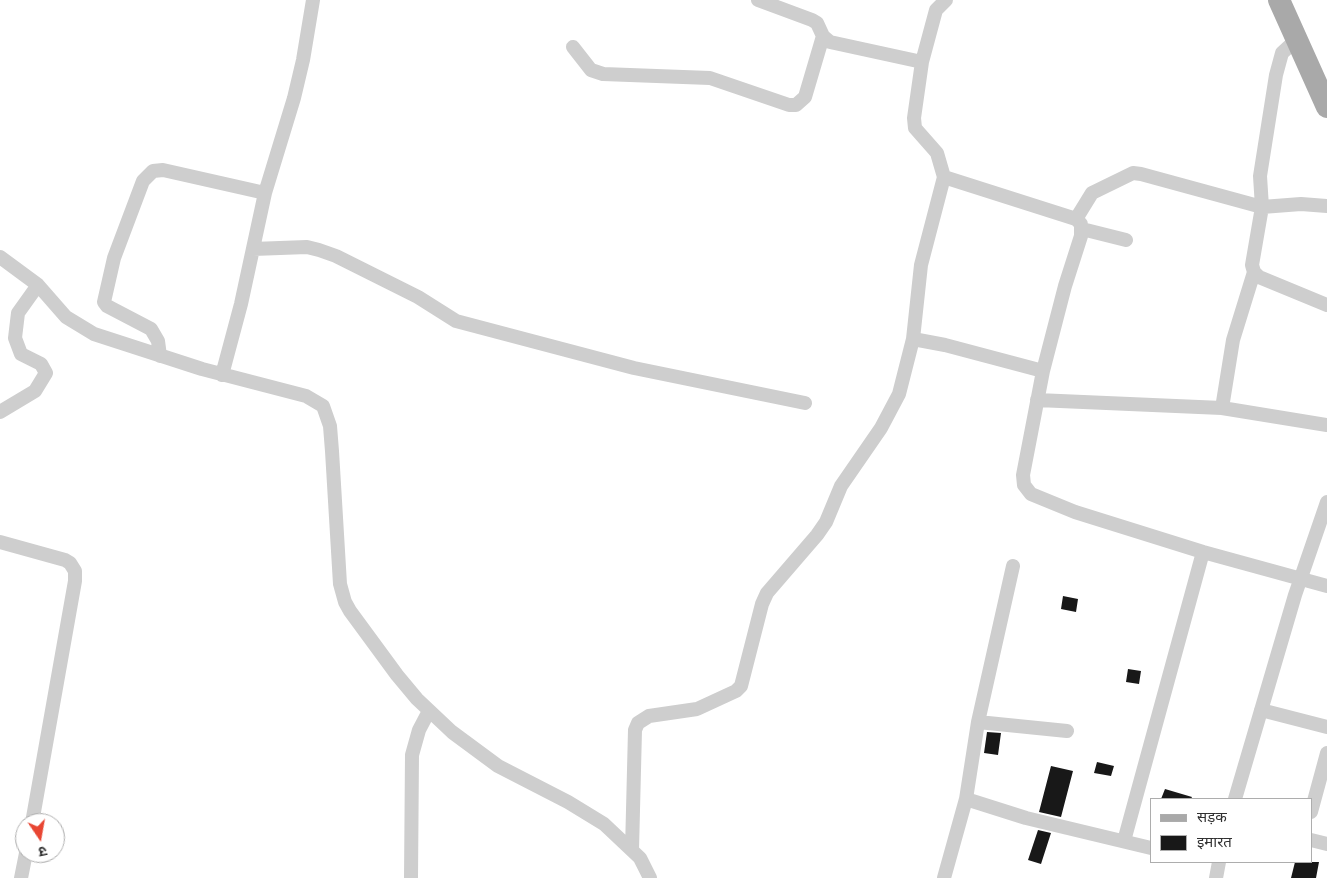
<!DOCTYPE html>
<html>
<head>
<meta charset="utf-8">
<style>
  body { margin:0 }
  #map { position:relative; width:1327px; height:878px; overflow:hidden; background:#fff; font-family:Quicksand,"Noto Sans Devanagari",sans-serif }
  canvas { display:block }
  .legend { position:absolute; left:1150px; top:798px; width:162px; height:65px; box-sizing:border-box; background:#fff; border:1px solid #adadad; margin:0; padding:6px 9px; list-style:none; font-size:15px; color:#313131 }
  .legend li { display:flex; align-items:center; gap:10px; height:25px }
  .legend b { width:25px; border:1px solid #adadad }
  .north { position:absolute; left:15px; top:813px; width:50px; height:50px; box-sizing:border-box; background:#fff; border:1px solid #adadad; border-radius:50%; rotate:168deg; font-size:14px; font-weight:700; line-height:20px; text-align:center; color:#313131 }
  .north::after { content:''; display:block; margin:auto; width:18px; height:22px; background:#e84633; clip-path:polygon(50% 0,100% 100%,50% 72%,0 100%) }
</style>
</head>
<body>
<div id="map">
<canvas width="1327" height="878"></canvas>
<ul class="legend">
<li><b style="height:6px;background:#a9a9a9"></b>सड़क</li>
<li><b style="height:14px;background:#181818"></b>इमारत</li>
</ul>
<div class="north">उ</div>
</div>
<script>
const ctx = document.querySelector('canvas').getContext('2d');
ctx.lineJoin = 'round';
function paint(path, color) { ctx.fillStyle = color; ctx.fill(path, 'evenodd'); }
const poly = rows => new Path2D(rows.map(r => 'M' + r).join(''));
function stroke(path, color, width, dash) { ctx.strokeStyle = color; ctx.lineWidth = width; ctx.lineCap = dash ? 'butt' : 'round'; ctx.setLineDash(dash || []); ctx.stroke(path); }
const building = poly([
  [1063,596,1078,599,1076,612,1061,609],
  [1128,669,1141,671,1139,684,1126,682],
  [987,732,1001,733,998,755,984,753],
  [1097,762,1114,766,1111,776,1094,773],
  [1051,766,1073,771,1061,817,1039,812],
  [1165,789,1192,797,1191,799,1161,799],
  [1038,830,1051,833,1041,864,1028,860],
  [1295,862,1319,862,1316,878,1291,878]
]);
const minor = poly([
  [758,0,812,20,817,23,823,36,830,42,922,62],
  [573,47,591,70,603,74,710,78,789,105,796,105,805,97,823,36],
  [944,177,1076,219,1081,224,1081,236,1065,286,1043,371,1023,475,1024,485,1031,494,1075,512,1203,552,1327,586],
  [1327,206,1301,204,1262,207,1252,265,1254,272,1259,277,1327,305],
  [1076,219,1092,193,1133,173,1141,174,1262,207,1260,176,1276,75,1282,53,1295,41],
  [1082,229,1126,240],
  [253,249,307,247,319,250,336,256,418,297,456,321,634,368,805,403],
  [0,257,38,285,66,317,94,334,202,369,306,396,323,406,330,426,332,451,340,584,345,602,350,611,397,675,417,699,452,732,498,766,568,802,604,824,640,858,650,878],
  [913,339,945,345,1043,371],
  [160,356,158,341,151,329,107,306,104,302,114,258,143,181,153,171,163,170,265,193],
  [222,375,241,304,265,193,294,98,303,60,313,0],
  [1037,400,1222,408,1327,425],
  [1222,408,1233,340,1254,272],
  [0,412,35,391,46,373,41,364,21,354,15,338,18,313,38,285],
  [0,542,65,560,70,563,75,571,75,581,32,823],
  [1261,710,1327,727],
  [978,722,1067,731],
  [966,799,1026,818,1151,848],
  [1235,799,1295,595,1327,502],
  [1311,812,1327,753],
  [1311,840,1327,844],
  [1124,841,1203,552],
  [632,850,635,730,638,723,649,716,697,709,736,691,741,686,762,604,767,593,817,535,826,522,841,486,881,428,899,394,913,339,921,265,944,177,937,153,915,128,914,118,922,62,936,10,946,0],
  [21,878,26,853],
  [411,878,412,755,419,730,429,711],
  [944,878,966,799,978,722,1013,566],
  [1216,878,1219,862]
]);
const primary = poly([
  [1279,0,1327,107]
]);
paint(building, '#181818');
stroke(minor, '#cecece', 14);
stroke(primary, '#a9a9a9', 22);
</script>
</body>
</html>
